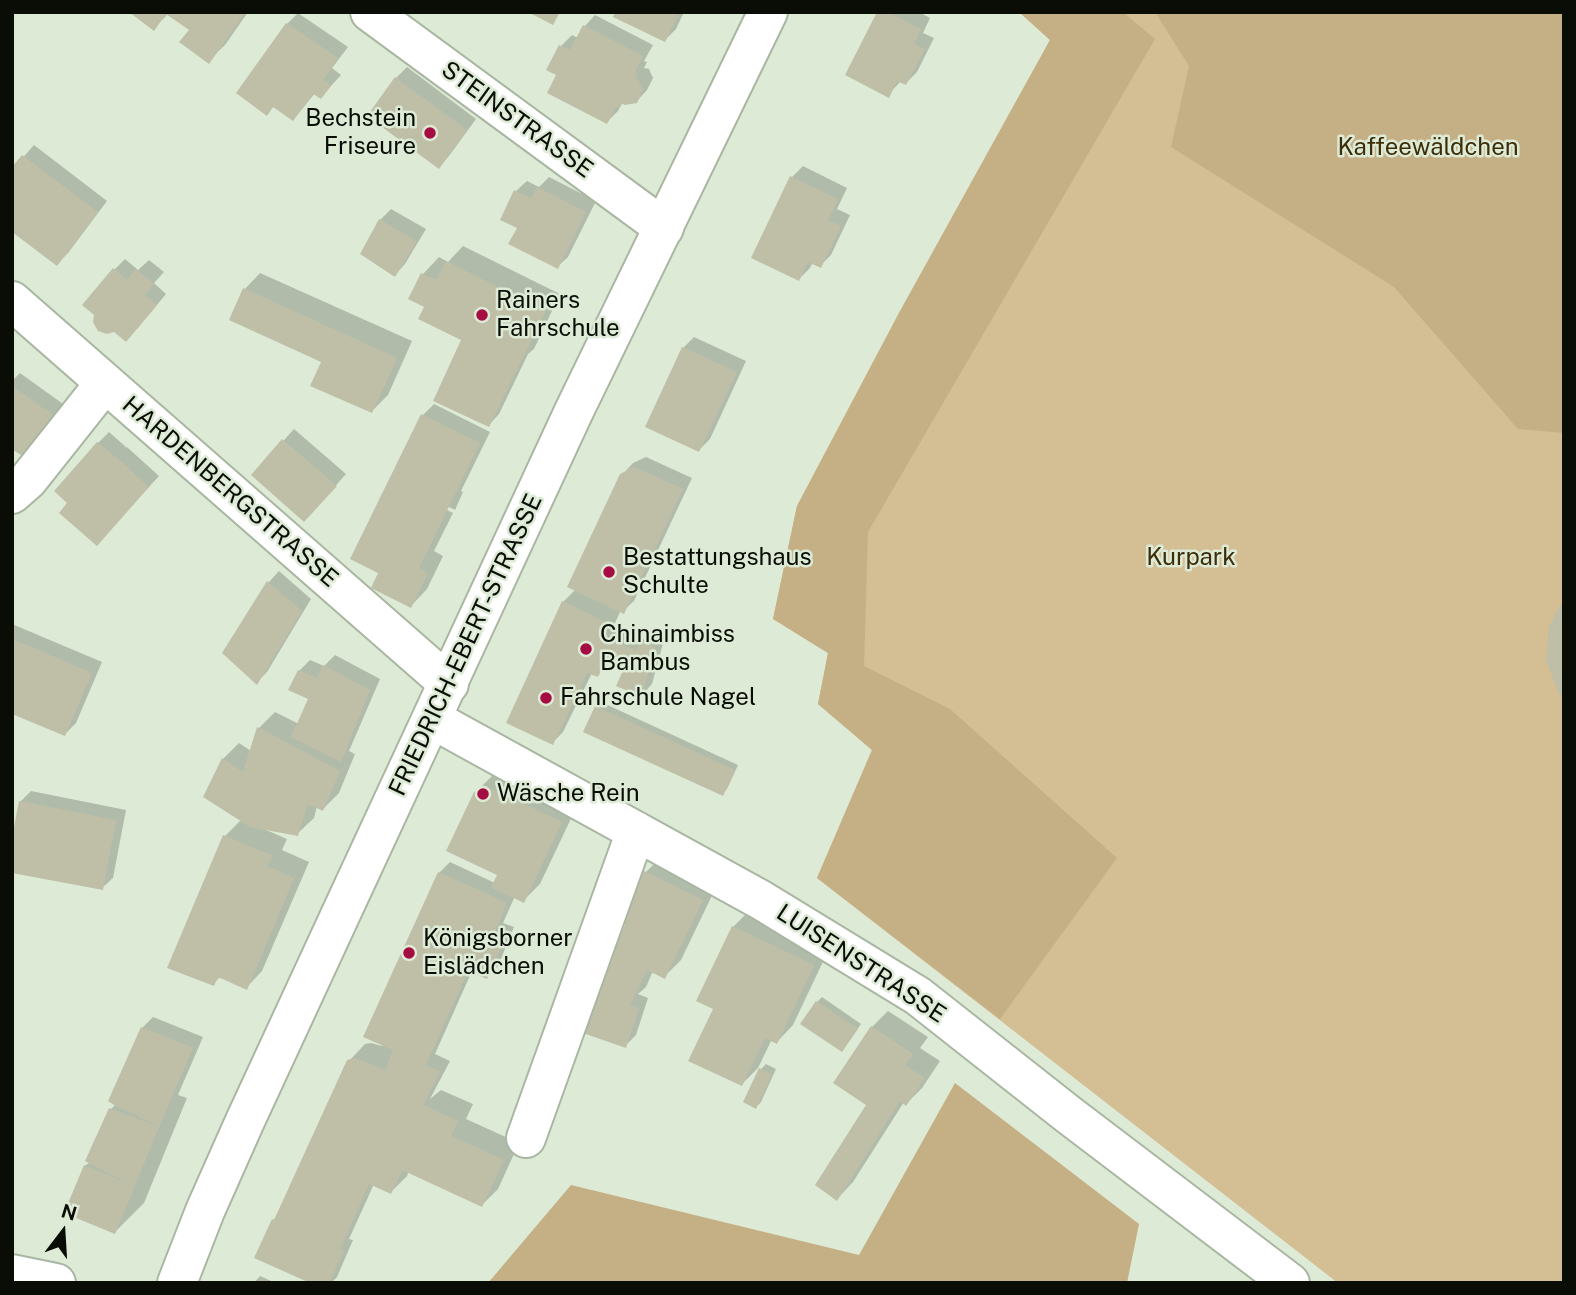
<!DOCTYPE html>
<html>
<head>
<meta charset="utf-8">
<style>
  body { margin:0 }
  #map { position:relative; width:1576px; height:1295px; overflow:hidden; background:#ddead5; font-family:"Public Sans",sans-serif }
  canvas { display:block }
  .frame { position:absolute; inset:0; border:14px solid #090d06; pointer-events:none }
  .north { position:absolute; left:28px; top:1197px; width:70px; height:70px; -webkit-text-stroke:5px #ddead5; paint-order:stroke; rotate:17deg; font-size:19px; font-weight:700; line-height:28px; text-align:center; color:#090d06 }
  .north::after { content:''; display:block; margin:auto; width:24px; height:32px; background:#090d06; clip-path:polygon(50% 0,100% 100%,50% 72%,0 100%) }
</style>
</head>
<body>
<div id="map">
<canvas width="1576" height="1295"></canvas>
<div class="frame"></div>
<div class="north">N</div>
</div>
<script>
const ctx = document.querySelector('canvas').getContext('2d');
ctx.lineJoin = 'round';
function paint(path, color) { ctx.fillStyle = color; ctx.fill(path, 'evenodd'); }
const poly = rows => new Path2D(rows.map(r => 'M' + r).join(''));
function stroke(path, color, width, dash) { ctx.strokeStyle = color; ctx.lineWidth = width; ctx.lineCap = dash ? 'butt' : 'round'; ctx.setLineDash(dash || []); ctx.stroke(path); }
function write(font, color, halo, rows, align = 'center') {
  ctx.font = font + ' "Public Sans",sans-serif'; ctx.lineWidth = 5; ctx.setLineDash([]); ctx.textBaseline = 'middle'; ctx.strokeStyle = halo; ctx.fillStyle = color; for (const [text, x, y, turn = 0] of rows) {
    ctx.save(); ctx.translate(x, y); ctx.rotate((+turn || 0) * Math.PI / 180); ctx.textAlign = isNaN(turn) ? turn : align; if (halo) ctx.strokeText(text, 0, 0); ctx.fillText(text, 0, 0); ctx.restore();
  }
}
const green = poly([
  [1019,12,1564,12,1564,1283,1338,1283,817,878,872,750,818,704,828,653,773,619,797,506,899,313,1050,40]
]);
const forest = poly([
  [1019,12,1123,12,1155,39,868,532,864,666,950,709,1117,858,1000,1019,817,878,872,750,818,704,828,653,773,619,797,506,899,313,1050,40],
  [1155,12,1564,12,1564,433,1518,429,1394,287,1171,147,1189,66],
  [955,1083,1139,1224,1127,1283,488,1283,571,1185,859,1255]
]);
const shadow = poly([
  [132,12,248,12,225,45,208,61,191,29,169,13,154,28],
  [617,12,684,12,676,29,665,40],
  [879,12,919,12,930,18,923,33,934,38,917,72,906,83,901,81,888,95],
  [298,13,348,47,332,68,341,75,321,97,315,93,303,108,292,119,274,106,266,114,287,24],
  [595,15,653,45,644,61,647,62,644,68,649,69,653,78,647,90,636,102,623,102,618,111,607,122,559,74,561,46,572,35,578,38,585,26],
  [407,67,476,119,449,156,439,167,396,78],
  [34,145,107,201,68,253,57,264,12,170],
  [803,166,847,188,837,209,850,215,831,255,820,266,813,262,810,268,799,279,754,257,792,177],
  [549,177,596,201,568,257,557,267,519,227,516,191,527,181,539,187],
  [391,209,426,229,405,264,395,275,362,254,380,220],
  [463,246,560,294,534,349,528,354,499,414,489,425,463,339,426,306,410,298,423,274,439,257,448,262],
  [125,259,138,270,149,260,164,272,154,283,166,294,137,329,114,270],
  [260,273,412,341,388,395,372,411,323,361,244,290],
  [694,337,746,361,710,439,699,450,683,348],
  [20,373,70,409,12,447,12,381],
  [434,404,490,432,461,491,463,492,455,510,395,480,395,484,453,513,434,551,443,556,427,589,411,606,381,572,352,558,423,415],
  [294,429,346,474,315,509,253,475],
  [109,432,127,448,127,447,159,476,107,533,70,503,98,443],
  [646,457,692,478,634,601,623,611,621,610,614,625,645,640,653,631,665,636,652,684,642,695,627,668,610,660,608,664,597,675,592,673,563,732,552,743,563,602,576,589,622,475,633,463],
  [279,571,311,599,267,672,257,682,224,653,269,582],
  [12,624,102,662,76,723,65,734,12,712],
  [335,655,380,679,349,751,355,754,339,793,323,809,317,806,314,818,297,834,264,829,287,839,282,850,309,862,262,971,246,988,221,976,213,984,169,967,225,836,242,819,223,759,239,743,251,751,259,728,275,712,299,724,311,698,299,671,310,660,324,666],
  [601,702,738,765,727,789,722,794,596,707],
  [503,771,577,806,540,884,524,900,515,896,503,923,514,927,498,966,487,977,472,971,435,1054,450,1061,430,1099,441,1090,473,1104,466,1119,519,1143,498,1189,482,1205,409,1171,407,1176,391,1192,374,1184,349,1239,353,1240,337,1277,331,1283,315,1283,273,1220,279,1214,349,1061,365,1044,371,1043,382,1046,439,873,450,862,495,883,499,874,475,793,492,776],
  [31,791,126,810,113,878,102,888,20,802],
  [662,856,718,883,681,960,664,977,653,971,646,987,638,994,648,998,636,1035,625,1046,627,925,621,921,646,872],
  [749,911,829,949,793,1025,777,1042,772,1039,758,1068,742,1084,715,1008,733,927],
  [822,997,861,1024,842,1050,817,1002],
  [888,1011,928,1037,920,1048,940,1061,922,1088,906,1104,904,1102,853,1182,837,1199,869,1105,872,1027],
  [153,1017,203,1037,178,1095,187,1098,144,1203,115,1232,85,1166,90,1162,110,1110,116,1104,142,1028],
  [766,1064,776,1069,761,1102,756,1107,745,1101,761,1069],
  [260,1276,276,1283,254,1283]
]);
const building = poly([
  [129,12,246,12,209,64,179,42,189,30,166,14,154,31],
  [528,12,560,12,553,25],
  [615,12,680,12,665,42,613,17],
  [877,12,888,12,921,29,914,44,925,49,906,85,897,81,889,98,845,75],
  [286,23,338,58,323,80,331,86,321,99,313,94,293,121,273,107,267,116,236,93],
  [583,25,643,56,635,72,638,74,635,79,638,80,643,90,637,103,625,105,621,103,619,108,616,107,607,124,547,93,556,75,546,70,559,45,570,50],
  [395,77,467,130,439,169,367,116],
  [22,155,98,212,57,266,12,232,12,167],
  [790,176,838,199,828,220,841,226,821,268,808,262,799,281,751,258],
  [537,187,586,212,558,269,508,244,517,228,500,220,514,190,531,199],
  [379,219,417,241,395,277,360,254],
  [446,261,546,311,489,427,433,401,461,340,418,319,424,307,408,299,421,273,436,280],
  [113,268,127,280,136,269,154,284,145,295,157,305,126,342,114,332,107,334,98,331,93,322,94,315,82,305],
  [243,288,397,358,372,413,310,386,321,362,229,320],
  [682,347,737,372,699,452,645,427],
  [12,386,61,421,31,462,12,449],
  [421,414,480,443,419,568,428,573,411,608,371,588,378,573,350,559],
  [282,439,337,486,304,522,251,475],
  [97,442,115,457,115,456,149,487,97,546,59,513,67,503,54,491],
  [634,467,683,489,624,614,567,587,620,474],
  [267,581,302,611,257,685,222,653],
  [1564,599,1564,699,1559,694,1546,660,1549,626],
  [562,601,610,624,604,636,636,651,641,641,655,647,642,697,616,686,624,668,606,660,598,677,587,673,553,745,506,723],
  [12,639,92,673,65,736,12,714],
  [323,665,370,690,341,762,291,737,308,699,288,690,298,670,317,678],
  [595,706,735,770,723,796,583,732],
  [257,727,340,771,323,811,308,804,298,836,250,827,203,797,222,758,243,772],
  [486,786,562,822,524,903,491,887,497,875,446,851,474,792],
  [19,801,116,820,103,890,12,873,12,837],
  [223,835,273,856,267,866,294,878,247,990,218,977,214,986,167,968],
  [644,871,703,900,665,979,647,970,630,1005,639,1009,626,1048,580,1032,593,993,625,925,619,922],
  [438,872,507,903,494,934,505,938,487,979,468,971,426,1065,440,1072,423,1105,458,1121,451,1136,504,1160,482,1207,402,1170,391,1194,369,1184,340,1250,344,1251,329,1283,310,1283,254,1258,272,1219,274,1220,347,1060,354,1058,363,1061,385,1071,393,1050,363,1037],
  [732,926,814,965,777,1044,765,1038,742,1086,688,1061,713,1009,696,1001],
  [816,1001,858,1029,842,1052,800,1024],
  [871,1026,913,1054,905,1065,925,1078,906,1106,900,1101,837,1201,815,1185,866,1105,833,1083],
  [141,1027,193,1048,159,1127,124,1109,120,1109,108,1101],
  [759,1068,772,1074,756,1109,743,1102],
  [109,1108,159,1127,115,1234,64,1213,84,1165,129,1184,85,1161]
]);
const minor = poly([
  [370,12,664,228],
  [12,301,449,684],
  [12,494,28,480,105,383],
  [432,719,761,900,918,996,1069,1115,1290,1283],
  [526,1138,636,831],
  [12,1274,56,1283]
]);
const major = poly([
  [177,1283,205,1211,245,1121,338,920,574,411,768,12]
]);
const markers = [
  [430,133,7,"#a50c41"],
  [482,315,7,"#a50c41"],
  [609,572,7,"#a50c41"],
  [586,649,7,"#a50c41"],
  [546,698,7,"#a50c41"],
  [483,794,7,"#a50c41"],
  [409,953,7,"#a50c41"]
];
const poiNames = [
  ["Bechstein",416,119,"right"],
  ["Friseure",416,147,"right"],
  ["Rainers",496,301],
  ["Fahrschule",496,329],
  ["Bestattungshaus",623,558],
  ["Schulte",623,586],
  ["Chinaimbiss",600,635],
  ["Bambus",600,663],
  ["Fahrschule Nagel",560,698],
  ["Wäsche Rein",497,794],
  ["Königsborner",423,939],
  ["Eislädchen",423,967]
];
const streetNames = [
  ["STEINSTRASSE",517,120,36],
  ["HARDENBERGSTRASSE",230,492,41],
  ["FRIEDRICH-EBERT-STRASSE",466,645,-65],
  ["LUISENSTRASSE",861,964,33]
];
const parkNames = [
  ["Kaffeewäldchen",1428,148],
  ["Kurpark",1191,558]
];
paint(green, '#d4be94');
paint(forest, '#c5af85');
paint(shadow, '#0003');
paint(building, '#bfbfa8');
stroke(minor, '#a9b6a1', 42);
stroke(major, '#a9b6a1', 42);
stroke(minor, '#fff', 38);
stroke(major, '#fff', 38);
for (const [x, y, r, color] of markers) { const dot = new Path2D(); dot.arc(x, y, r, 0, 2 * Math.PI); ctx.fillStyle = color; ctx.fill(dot); stroke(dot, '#ddead5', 2.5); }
write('24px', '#090d06', '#ddead5', poiNames, 'left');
write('24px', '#090d06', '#ddead5', streetNames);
write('24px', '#3d2d09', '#ddead5', parkNames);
</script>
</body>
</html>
